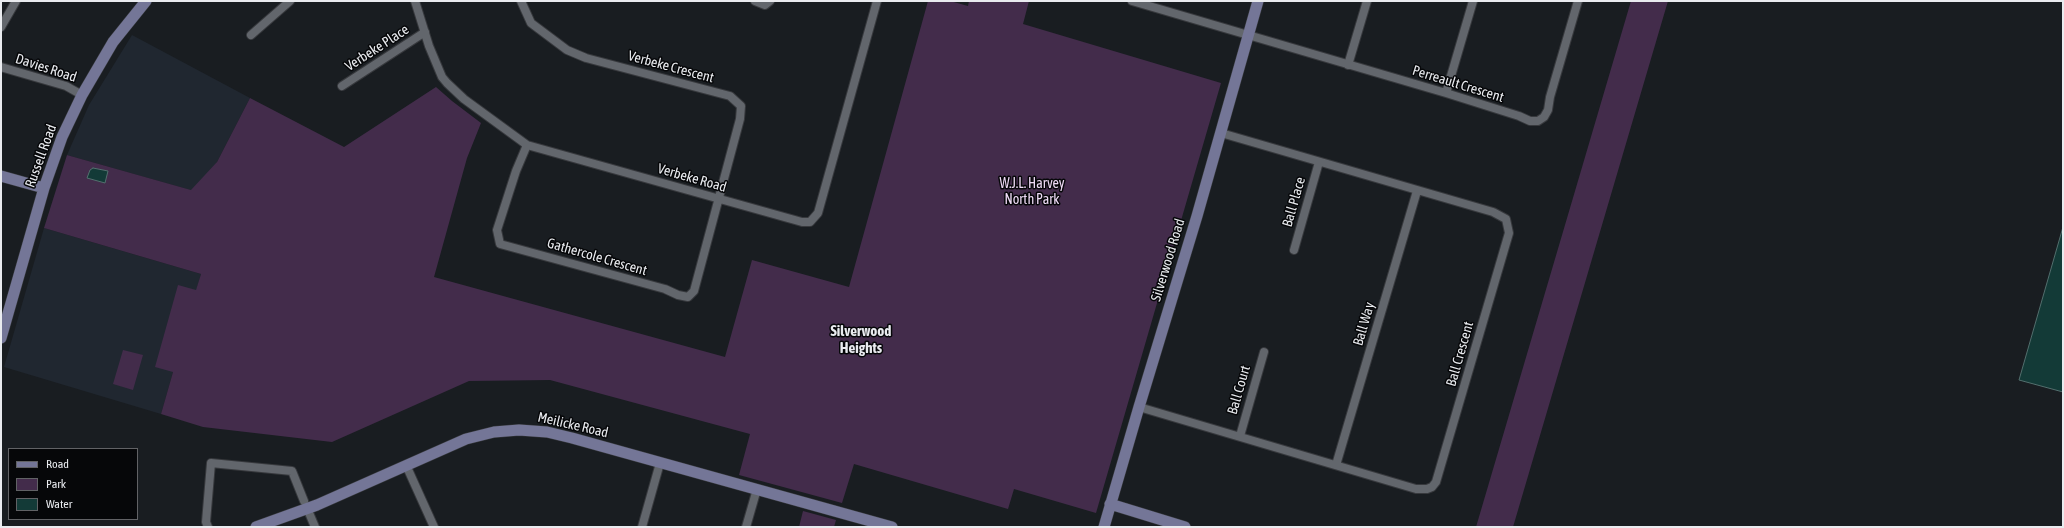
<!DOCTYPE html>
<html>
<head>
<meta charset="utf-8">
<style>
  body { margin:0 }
  #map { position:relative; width:2064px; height:528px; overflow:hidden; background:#191d21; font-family:"Asap Condensed",sans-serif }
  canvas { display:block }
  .frame { position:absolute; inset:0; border:2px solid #e9ebef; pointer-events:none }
  .legend { position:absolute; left:8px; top:448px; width:130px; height:72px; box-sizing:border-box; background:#060709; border:1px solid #616265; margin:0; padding:5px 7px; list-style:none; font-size:12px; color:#e9ebef }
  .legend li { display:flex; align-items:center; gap:8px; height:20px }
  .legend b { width:20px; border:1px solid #616265 }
</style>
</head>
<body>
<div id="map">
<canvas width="2064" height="528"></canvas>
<div class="frame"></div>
<ul class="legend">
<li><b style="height:5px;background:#747697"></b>Road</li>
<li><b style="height:11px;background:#432c4b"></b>Park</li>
<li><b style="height:11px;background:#133a37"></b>Water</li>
</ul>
</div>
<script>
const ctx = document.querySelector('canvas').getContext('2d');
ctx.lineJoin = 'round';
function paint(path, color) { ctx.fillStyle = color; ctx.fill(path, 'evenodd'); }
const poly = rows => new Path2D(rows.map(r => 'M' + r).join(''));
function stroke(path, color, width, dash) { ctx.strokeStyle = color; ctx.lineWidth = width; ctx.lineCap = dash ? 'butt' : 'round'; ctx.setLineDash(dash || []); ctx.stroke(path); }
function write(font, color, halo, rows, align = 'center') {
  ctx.font = font + ' "Asap Condensed",sans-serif'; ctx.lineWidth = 3; ctx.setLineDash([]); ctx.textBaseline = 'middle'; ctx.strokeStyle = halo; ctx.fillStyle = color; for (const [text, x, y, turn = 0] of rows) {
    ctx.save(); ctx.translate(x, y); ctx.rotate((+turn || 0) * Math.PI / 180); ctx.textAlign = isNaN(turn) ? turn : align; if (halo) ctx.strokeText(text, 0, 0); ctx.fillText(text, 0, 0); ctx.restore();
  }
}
const built = poly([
  [132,35,250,98,201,193,67,155,89,105],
  [44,228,201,274,161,414,4,367]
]);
const green = poly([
  [928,1,950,1,968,6,969,1,1029,1,1023,24,1221,83,1096,513,1014,489,1008,509,854,464,842,503,739,475,750,434,550,380,469,381,332,442,203,427,161,414,173,372,155,367,178,285,196,290,201,274,44,228,67,155,191,190,217,162,250,98,344,147,436,87,452,101,481,123,467,158,434,277,725,357,752,260,849,287],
  [1631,1,1668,1,1513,527,1476,527],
  [123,350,143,355,133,390,113,384],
  [803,511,836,520,834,527,799,527]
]);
const water = poly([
  [93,168,108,171,105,183,87,178,90,170,93,168],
  [2063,227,2063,392,2019,380,2063,227]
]);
const street = poly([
  [415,1,429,46,442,77,447,83,464,99,527,145,802,222,810,222,818,213,877,1],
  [521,1,531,23,567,50,586,58,730,96,741,106,740,119,694,291,688,297,678,295,665,289,500,244,497,230,516,171,527,145],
  [755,1,765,5,770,1],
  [1132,1,1446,93,1519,116,1530,121,1538,121,1544,117,1548,110,1550,97,1578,1],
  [1,27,16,1],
  [251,35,290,1],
  [1348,65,1367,1],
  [1,67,66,86,82,95],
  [342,86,425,32],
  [1446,93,1473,1],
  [1294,250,1319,162],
  [1139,407,1416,489,1427,489,1432,487,1436,482,1509,233,1506,219,1493,212,1221,133],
  [1240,436,1264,352],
  [406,465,434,527],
  [1336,465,1417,191],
  [307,508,315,527],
  [208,527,206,522,211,463,292,471,304,501],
  [642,527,660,463],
  [746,527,757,489]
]);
const secondary = poly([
  [1,176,44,188],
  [1,338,44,188,62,137,82,95,113,42,146,1],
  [1110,504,1185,527],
  [256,527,317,505,466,439,494,432,519,430,547,432,572,438,892,527],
  [1104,527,1139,407,1197,216,1258,1]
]);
const streetNames = [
  ["Verbeke Place",377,48,-33],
  ["Verbeke Crescent",671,67,15],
  ["Davies Road",46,68,18],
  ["Perreault Crescent",1458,84,17],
  ["Russell Road",41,156,-70],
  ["Verbeke Road",692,178,16],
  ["Ball Place",1294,202,-74],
  ["Gathercole Crescent",597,257,16],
  ["Silverwood Road",1168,260,-73],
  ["Ball Way",1364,324,-74],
  ["Ball Crescent",1460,354,-74],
  ["Ball Court",1239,390,-74],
  ["Meilicke Road",573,425,13]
];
const parkNames = [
  ["W.J.L. Harvey",1032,184],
  ["North Park",1032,200]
];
const neighbourhoodNames = [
  ["Silverwood",861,331],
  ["Heights",861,348]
];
paint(built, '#202730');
paint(green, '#432c4b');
paint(water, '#133a37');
stroke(water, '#536f6e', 1);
stroke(street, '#37393d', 10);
stroke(secondary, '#37393d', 12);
stroke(street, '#62666c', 8);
stroke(secondary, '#747697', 11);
write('14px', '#e9ebef', '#060709', streetNames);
write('14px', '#efdbf6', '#060709', parkNames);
write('bold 15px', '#e9ebef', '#060709', neighbourhoodNames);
</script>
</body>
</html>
